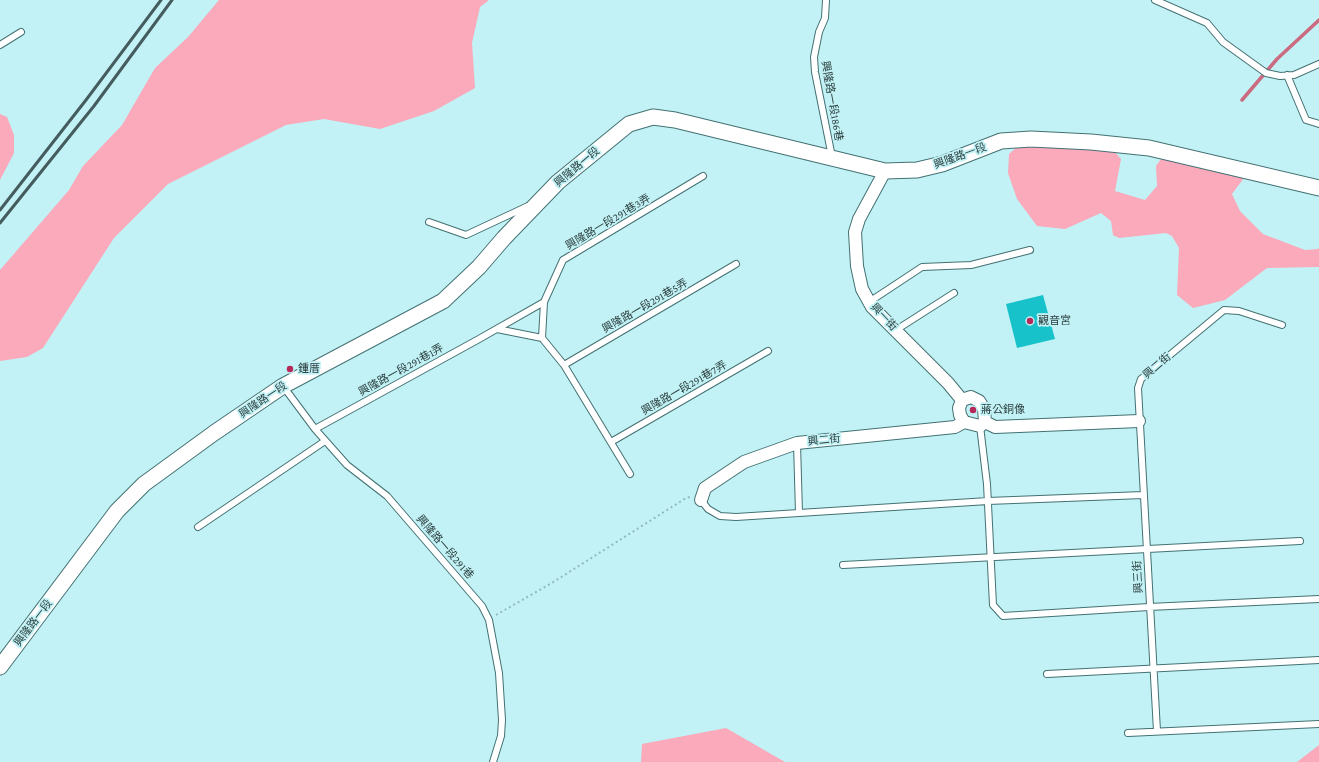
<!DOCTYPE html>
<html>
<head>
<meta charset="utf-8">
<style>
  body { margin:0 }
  canvas { display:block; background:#c2f2f5 }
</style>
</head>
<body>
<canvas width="1319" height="762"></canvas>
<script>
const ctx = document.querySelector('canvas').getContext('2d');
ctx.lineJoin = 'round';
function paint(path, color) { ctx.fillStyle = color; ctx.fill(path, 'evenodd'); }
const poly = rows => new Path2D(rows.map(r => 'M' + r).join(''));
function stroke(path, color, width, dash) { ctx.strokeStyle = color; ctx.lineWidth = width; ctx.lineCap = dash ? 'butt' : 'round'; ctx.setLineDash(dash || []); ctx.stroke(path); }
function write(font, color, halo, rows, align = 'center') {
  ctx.font = font + ' "Crimson Pro","Noto Sans TC",serif'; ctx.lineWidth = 3.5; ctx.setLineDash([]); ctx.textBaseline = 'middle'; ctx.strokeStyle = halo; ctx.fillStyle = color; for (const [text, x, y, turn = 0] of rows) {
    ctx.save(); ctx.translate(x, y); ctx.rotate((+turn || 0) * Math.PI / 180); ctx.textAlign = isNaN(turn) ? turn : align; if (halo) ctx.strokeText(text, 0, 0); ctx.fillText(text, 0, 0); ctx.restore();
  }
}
const green = poly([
  [219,0,489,0,480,7,472,43,475,88,434,111,380,129,324,119,286,125,168,184,114,238,43,348,27,357,0,361,0,270,69,190,83,166,122,125,155,68,188,37],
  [0,114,7,117,14,135,14,153,0,180],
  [1018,146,1113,150,1121,159,1115,191,1145,200,1157,186,1156,166,1163,156,1244,178,1232,194,1240,211,1263,234,1305,250,1318,249,1319,248,1319,267,1267,268,1225,300,1193,308,1177,295,1179,248,1172,236,1166,233,1119,238,1113,235,1111,221,1101,213,1065,229,1037,226,1017,199,1008,173,1009,154],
  [726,728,785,762,641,762,642,744],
  [1319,745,1319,762,1297,762]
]);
const stream = poly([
  [1242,100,1277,59,1319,20]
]);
const building = poly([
  [1043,295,1055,339,1017,348,1006,304]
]);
const path = poly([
  [496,615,555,581,686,498,690,497]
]);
const service = poly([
  [826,0,825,18,819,32,814,57,815,72,831,152,833,156],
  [1155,0,1207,23,1223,42,1266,73,1280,76,1294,75,1319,64],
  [0,45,21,32],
  [1287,75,1306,120,1319,124],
  [429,222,466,235,528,206],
  [544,302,563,260,703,176],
  [869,302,922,267,971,265,1030,250],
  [497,329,542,338,564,365,630,474],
  [896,330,954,293],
  [564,365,736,264],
  [283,386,315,429,347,465,387,496,482,606,489,620,499,673,502,720,501,736,493,762],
  [980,426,987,484,993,605,1003,616,1149,607,1319,599],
  [315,429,479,339,544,302,542,338],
  [611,442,768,351],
  [797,443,799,513],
  [701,500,708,509,720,516,736,517,988,501,1143,495],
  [198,527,325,441],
  [843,565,1300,541],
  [1047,674,1319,660],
  [1157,731,1138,388,1141,379,1224,310,1239,311,1282,325],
  [1128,733,1319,724]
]);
const minor = poly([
  [885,171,859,219,855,232,857,266,862,289,872,307,948,383,962,400],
  [971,397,979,401,984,409,985,422,980,426,964,422,960,415,959,408,962,400,971,397],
  [985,422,995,427,1139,421],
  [701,500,705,488,744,462,797,443,955,427,964,422]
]);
const tertiary = poly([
  [0,667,117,511,144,484,214,433,283,386,443,301,479,267,504,238,558,182,629,124,653,117,675,120,885,171,917,170,942,164,1001,141,1031,139,1091,142,1149,148,1319,188]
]);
const rail = poly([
  [0,210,86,100,161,0],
  [0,223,94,106,172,0]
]);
const markers = [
  [1030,321,4,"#b7285a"],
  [290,369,4,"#b7285a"],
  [973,410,4,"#b7285a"]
];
const streetNames = [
  ["興隆路一段186巷",832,101,80],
  ["興隆路一段",960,156,-20],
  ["興隆路一段",577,167,-40],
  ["興隆路一段291巷3弄",608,222,-31],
  ["興隆路一段291巷5弄",645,306,-30],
  ["興一街",884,317,47],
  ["興二街",1157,366,-41],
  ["興隆路一段291巷1弄",401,370,-29],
  ["興隆路一段291巷7弄",684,388,-30],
  ["興隆路一段",263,400,-34],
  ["興二街",824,440,-6],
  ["興隆路一段291巷",445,547,49],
  ["興三街",1138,577,-93],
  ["興隆路一段",33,623,-53]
];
const poiNames = [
  ["觀音宮",1038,321],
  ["鍾厝",298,369],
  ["蔣公銅像",981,410]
];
paint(green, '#faaabb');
stroke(stream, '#ca6b82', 3.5);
paint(building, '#17c2ca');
stroke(service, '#447173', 8);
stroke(minor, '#447173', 14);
stroke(tertiary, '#447173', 17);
stroke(path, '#93b9bc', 2, [2, 3]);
stroke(service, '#fff', 6);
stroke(minor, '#fff', 12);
stroke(tertiary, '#fff', 15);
stroke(rail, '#455c5e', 3);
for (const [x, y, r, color] of markers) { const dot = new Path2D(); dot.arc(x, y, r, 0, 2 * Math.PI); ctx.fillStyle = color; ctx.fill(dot); stroke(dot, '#c2f2f5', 1.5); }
write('11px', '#2e4142', '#c2f2f5', streetNames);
write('11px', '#2e4142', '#c2f2f5', poiNames, 'left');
</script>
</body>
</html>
